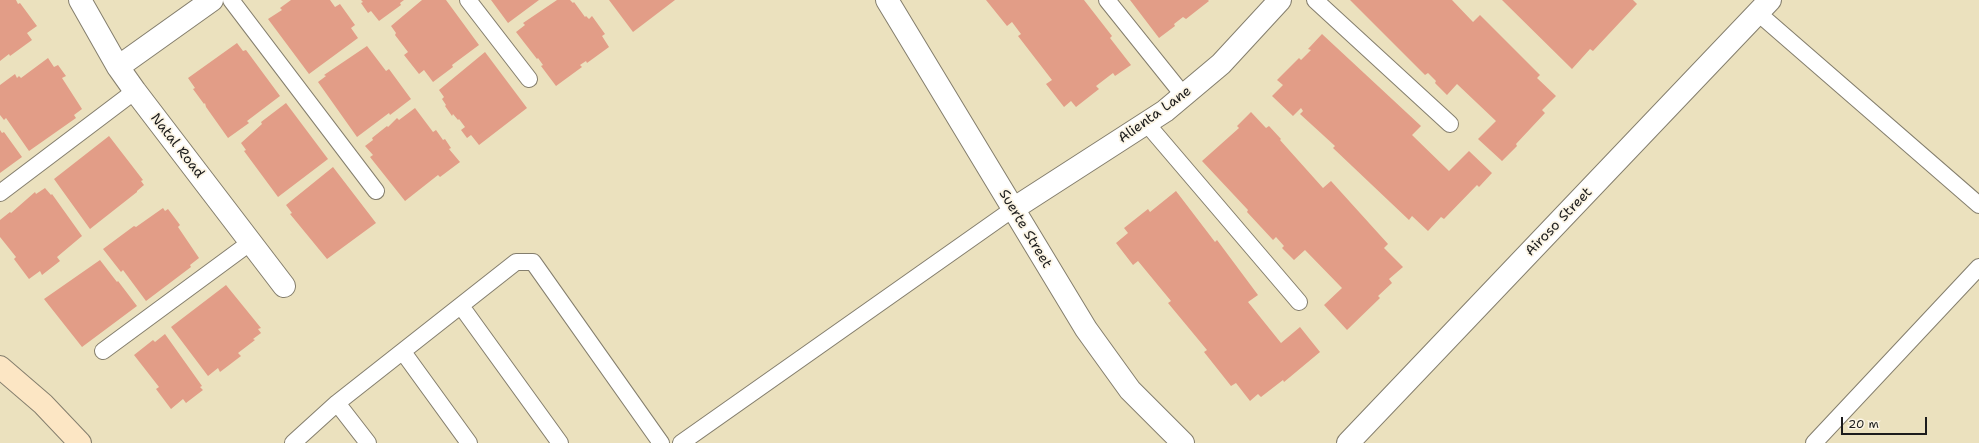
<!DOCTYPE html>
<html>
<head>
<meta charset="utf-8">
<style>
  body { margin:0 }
  #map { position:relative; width:1979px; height:443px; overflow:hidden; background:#ebe1be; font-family:"Shantell Sans",sans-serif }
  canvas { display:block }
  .scale { position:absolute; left:1841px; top:417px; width:86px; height:18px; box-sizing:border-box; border:2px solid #1c1c1c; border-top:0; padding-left:5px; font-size:12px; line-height:14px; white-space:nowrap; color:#1c1c1c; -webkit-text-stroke:3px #fcf5e5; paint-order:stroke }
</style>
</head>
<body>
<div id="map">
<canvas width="1979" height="443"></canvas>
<div class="scale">20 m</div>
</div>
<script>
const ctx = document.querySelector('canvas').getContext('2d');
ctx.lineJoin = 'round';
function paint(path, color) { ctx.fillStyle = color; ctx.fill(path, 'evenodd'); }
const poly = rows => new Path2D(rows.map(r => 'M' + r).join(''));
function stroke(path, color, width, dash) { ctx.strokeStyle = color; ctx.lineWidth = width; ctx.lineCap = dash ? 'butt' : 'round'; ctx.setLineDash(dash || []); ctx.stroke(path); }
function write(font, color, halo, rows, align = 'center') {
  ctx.font = font + ' "Shantell Sans",sans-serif'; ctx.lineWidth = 3.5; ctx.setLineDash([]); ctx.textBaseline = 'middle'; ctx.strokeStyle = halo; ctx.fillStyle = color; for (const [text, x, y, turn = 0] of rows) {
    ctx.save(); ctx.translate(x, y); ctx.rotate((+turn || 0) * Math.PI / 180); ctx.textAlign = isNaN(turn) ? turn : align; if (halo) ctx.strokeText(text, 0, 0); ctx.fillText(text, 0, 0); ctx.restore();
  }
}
const building = poly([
  [0,0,16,0,18,4,20,3,37,26,27,33,32,40,10,56,9,54,0,61],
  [291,0,330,0,335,7,340,4,355,25,351,28,358,38,309,74,268,19,282,10,280,8],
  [361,0,404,0,400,3,401,5,379,21,371,11,368,13,361,3,363,2],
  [422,0,446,0,479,45,452,65,453,67,433,82,424,70,419,74,404,55,408,52,395,35,396,33,391,26],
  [491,0,539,0,508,23],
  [557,0,570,0,573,3,574,2,585,17,586,16,589,19,592,16,605,34,602,36,609,47,587,63,586,61,580,65,582,67,556,86,541,66,543,65,538,58,537,59,516,32,525,25,523,23],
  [609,0,675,0,633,32],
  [986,0,1084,0,1112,36,1110,38,1131,65,1115,76,1113,73,1096,86,1099,89,1076,107,1071,101,1064,107,1046,84,1052,80,1018,36,1021,34,1012,22,1007,26],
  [1130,0,1208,0,1209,1,1186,19,1183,17,1174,24,1175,26,1159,38],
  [1350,0,1452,0,1473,22,1480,15,1540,75,1537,78,1556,96,1542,110,1545,113,1516,144,1517,146,1502,161,1478,139,1496,121,1457,84,1447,95,1435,83,1436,81,1428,73,1425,75],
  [1502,0,1633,0,1637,4,1593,51,1590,49,1572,69],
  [1322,34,1421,126,1412,135,1449,171,1469,151,1492,173,1479,187,1477,185,1444,219,1441,217,1428,231,1412,216,1409,220,1333,148,1335,146,1300,114,1303,111,1301,108,1293,116,1272,96,1283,85,1277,80,1299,58,1301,60,1311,50,1308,49],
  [237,43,243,51,246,50,280,96,247,121,249,123,228,138,206,107,205,103,204,104,193,89,195,88,188,78],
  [367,46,386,71,389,69,411,99,390,115,389,113,357,137,318,82,326,76,324,75],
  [485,52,527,108,479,145,471,135,467,138,461,130,465,127,459,119,458,120,453,114,452,116,445,106,446,105,442,99,444,97,439,90],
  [48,58,54,67,58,65,66,76,62,78,82,109,74,115,76,118,29,151,6,118,4,120,0,115,0,85,15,74,17,78,19,76,21,78],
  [286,103,328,159,278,197,244,151,246,150,241,143,262,124,261,122],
  [415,108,433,132,436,130,443,140,445,139,451,148,449,149,460,162,440,177,438,175,405,201,370,157,373,155,365,146,373,140,372,138,387,126,388,127,397,118,399,120],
  [1251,112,1266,128,1269,126,1281,139,1280,140,1323,188,1331,181,1388,244,1384,248,1403,267,1389,279,1392,283,1378,296,1380,298,1347,330,1324,305,1342,288,1305,250,1294,260,1282,248,1284,246,1276,237,1273,240,1247,212,1248,210,1202,161,1239,128,1237,126],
  [0,130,2,133,4,132,22,157,0,173],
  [109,136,143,180,141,181,144,185,137,191,137,192,90,229,54,179],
  [333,167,376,223,327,259,290,214,292,213,286,205],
  [45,188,51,195,52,194,82,236,57,257,60,261,42,275,40,271,29,279,14,259,16,257,0,237,0,220,10,212,11,213,35,192,36,194],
  [1176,191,1215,242,1217,240,1258,295,1248,302,1281,343,1300,327,1320,352,1284,382,1283,380,1261,397,1258,394,1250,401,1236,383,1231,386,1204,352,1207,350,1168,303,1171,301,1138,261,1133,265,1116,243,1128,233,1124,228,1148,209,1150,212],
  [163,208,165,211,168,209,180,225,178,227,199,258,190,265,191,267,146,301,123,270,121,272,103,249,134,226,136,227],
  [100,260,117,282,118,281,137,306,82,347,44,299],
  [226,285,261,328,258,329,261,333,253,339,255,340,238,353,241,356,220,372,218,368,208,376,171,327],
  [165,334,202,386,200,387,203,390,186,403,183,399,171,409,156,389,159,387,134,355,153,340,155,342]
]);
const service = poly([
  [231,0,376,191],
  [468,0,529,79],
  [1107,0,1184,96],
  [1315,0,1450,124],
  [1758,13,1979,205],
  [1147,124,1299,302],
  [0,193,135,91],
  [461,306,560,443],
  [103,351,251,242],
  [403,352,469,443],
  [337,403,516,262,533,262,661,443],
  [293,443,337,403,368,443],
  [681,443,1013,209],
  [1814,443,1979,267]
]);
const minor = poly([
  [80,0,118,67,135,91,284,286],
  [118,67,212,0],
  [1013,209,1165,111,1221,64,1280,0]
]);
const tertiary = poly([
  [887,0,1086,329,1130,390,1183,443],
  [1348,443,1770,0]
]);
const secondary = poly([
  [0,367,43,404,80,443]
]);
const streetNames = [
  ["Alienta Lane",1155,115,-36],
  ["Natal Road",177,146,52],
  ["Airoso Street",1559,222,-46],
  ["Suerte Street",1025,229,59]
];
paint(building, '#e29d87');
stroke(service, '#847e6d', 18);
stroke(minor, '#847e6d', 24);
stroke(tertiary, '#847e6d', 24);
stroke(secondary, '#847e6d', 24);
stroke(service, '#fff', 16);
stroke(minor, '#fff', 22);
stroke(tertiary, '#fff', 22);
stroke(secondary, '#fce6c4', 22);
write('14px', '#1c1c1c', '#fcf5e5', streetNames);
</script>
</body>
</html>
